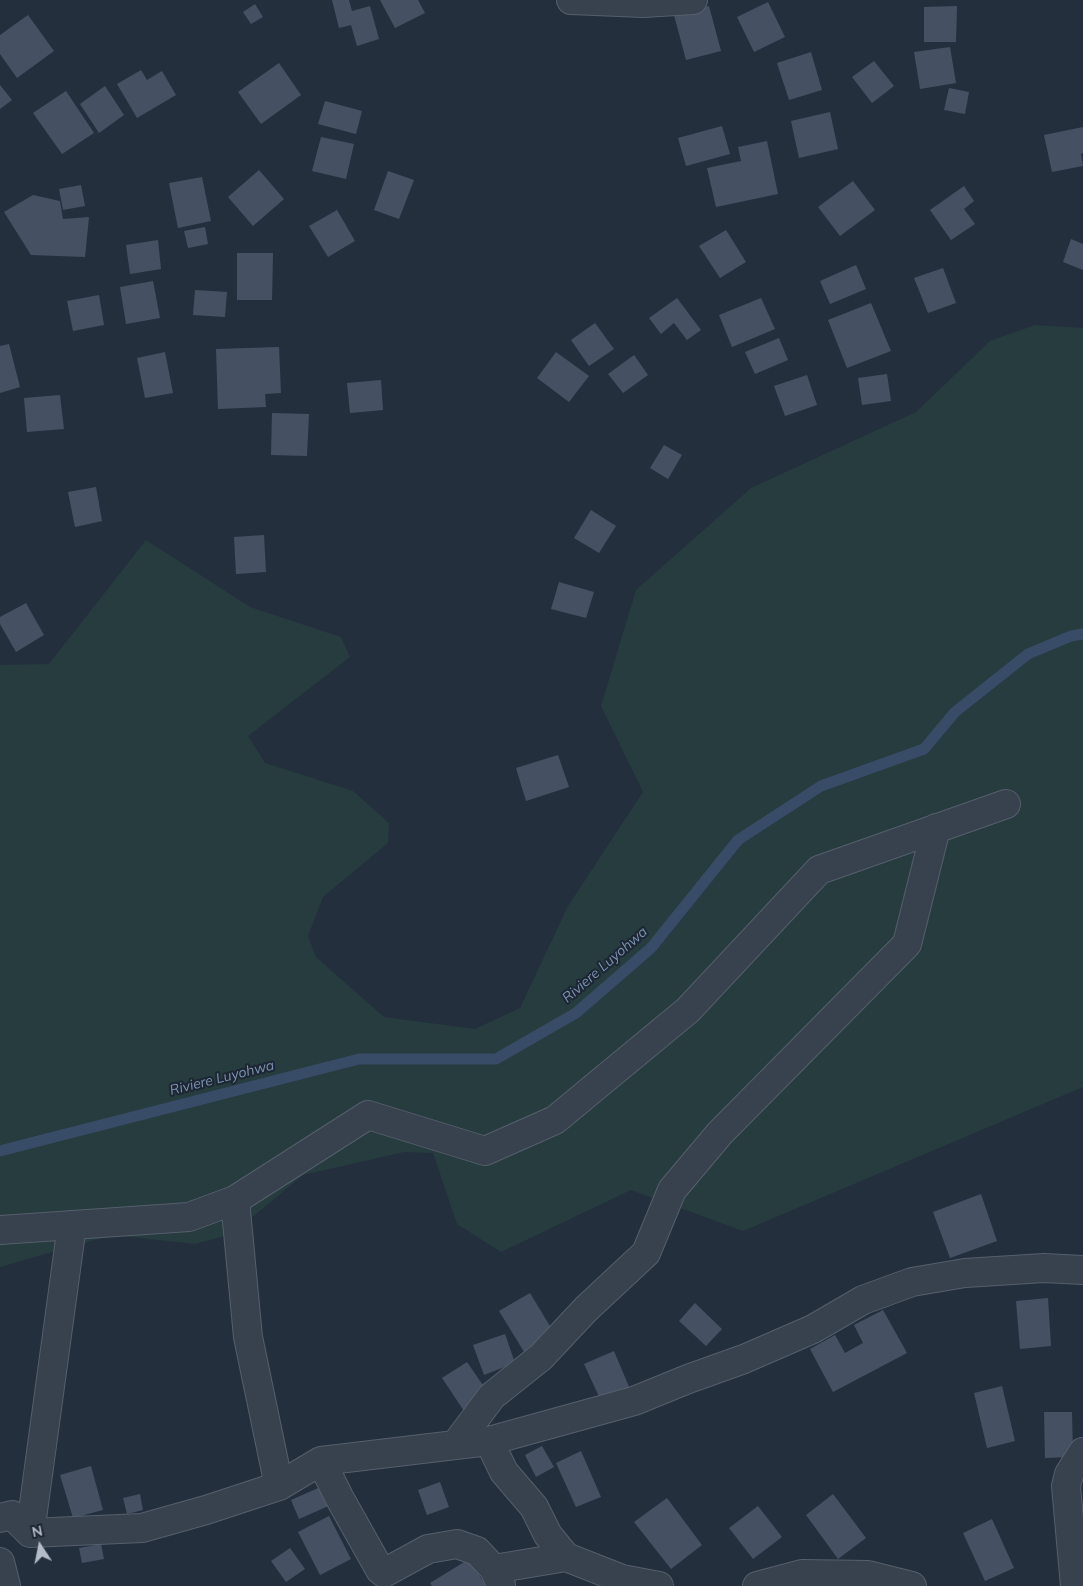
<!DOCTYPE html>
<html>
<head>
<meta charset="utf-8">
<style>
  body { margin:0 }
  #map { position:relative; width:1083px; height:1586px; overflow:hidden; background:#242f3e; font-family:Mulish,sans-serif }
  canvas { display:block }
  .north { position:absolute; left:15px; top:1521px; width:50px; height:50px; -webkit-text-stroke:4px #1d2633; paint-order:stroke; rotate:349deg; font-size:14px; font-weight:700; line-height:20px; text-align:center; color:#b4bcc9 }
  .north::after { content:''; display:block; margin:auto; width:18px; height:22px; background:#b4bcc9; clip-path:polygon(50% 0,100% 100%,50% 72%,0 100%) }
</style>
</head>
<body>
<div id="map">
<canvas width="1083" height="1586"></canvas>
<div class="north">N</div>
</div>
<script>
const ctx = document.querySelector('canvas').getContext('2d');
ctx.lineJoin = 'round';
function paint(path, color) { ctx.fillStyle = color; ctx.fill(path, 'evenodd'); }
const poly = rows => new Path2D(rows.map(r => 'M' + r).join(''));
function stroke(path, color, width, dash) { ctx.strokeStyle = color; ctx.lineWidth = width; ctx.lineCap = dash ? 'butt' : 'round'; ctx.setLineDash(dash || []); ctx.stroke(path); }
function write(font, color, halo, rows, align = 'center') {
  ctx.font = font + ' Mulish,sans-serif'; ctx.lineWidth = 4; ctx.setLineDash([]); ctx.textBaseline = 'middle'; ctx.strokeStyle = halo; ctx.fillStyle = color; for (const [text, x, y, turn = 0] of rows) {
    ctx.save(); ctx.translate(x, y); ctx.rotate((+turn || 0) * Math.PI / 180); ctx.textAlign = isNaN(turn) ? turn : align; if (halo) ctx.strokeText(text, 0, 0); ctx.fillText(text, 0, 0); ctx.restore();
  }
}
const green = poly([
  [1035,325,1083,328,1083,1087,743,1231,631,1190,501,1252,457,1224,433,1153,404,1152,303,1175,232,1234,195,1244,112,1235,0,1267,0,665,49,664,146,540,250,607,341,637,350,657,248,736,265,763,353,791,389,823,388,843,323,897,308,936,316,957,384,1017,475,1029,520,1008,568,906,643,792,601,706,636,590,751,488,916,412,990,341]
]);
const stream = poly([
  [0,1151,359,1059,496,1059,576,1013,651,948,738,840,821,786,924,749,955,712,1028,654,1071,636,1083,634]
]);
const building = poly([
  [332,0,349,0,352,11,370,6,379,39,357,46,351,25,339,28],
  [380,0,418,0,425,13,395,28],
  [768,2,785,37,754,52,737,17],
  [255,4,263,17,251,24,243,12],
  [709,6,721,51,686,60,674,15],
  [957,6,956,42,924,42,924,7],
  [28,15,54,51,17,78,0,54,0,35],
  [950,47,956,83,920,89,914,52],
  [811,52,822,90,789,100,777,63],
  [874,61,894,86,872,103,852,77],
  [279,63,301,95,261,124,238,92],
  [141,70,147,80,162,71,176,95,137,118,117,84],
  [0,85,12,100,0,109],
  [105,86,124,115,99,133,80,104],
  [949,88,969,92,965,114,944,110],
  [66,91,94,133,62,154,33,113],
  [325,101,362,111,356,134,318,124],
  [830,112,838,149,799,158,791,121],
  [722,126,730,154,686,166,678,138],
  [1083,127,1083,153,1081,154,1083,166,1052,172,1044,135],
  [321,137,354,144,346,179,312,171],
  [767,141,778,194,716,207,707,168,741,161,738,147],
  [259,170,284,199,253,226,228,197],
  [388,171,414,180,399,219,374,210],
  [202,177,211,221,178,228,169,183],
  [853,181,875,210,840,236,818,207],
  [81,185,85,206,63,210,59,189],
  [964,186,974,201,964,209,975,224,951,240,930,210],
  [33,195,60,201,63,219,89,217,85,257,31,255,4,212],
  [337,210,355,241,328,257,309,226],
  [205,227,208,244,188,248,184,231],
  [726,230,746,262,720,278,699,246],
  [1071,239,1083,244,1083,270,1063,262],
  [158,240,161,269,130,274,126,245],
  [237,253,273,253,272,300,237,300],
  [856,265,866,289,830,304,820,281],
  [943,268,956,303,928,313,914,278],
  [153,281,160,318,126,324,120,287],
  [195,290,227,292,225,317,193,315],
  [99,295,104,325,73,331,67,301],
  [677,298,701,330,687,340,674,323,661,334,649,318],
  [761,298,775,329,732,347,719,315],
  [871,303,891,351,847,368,828,320],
  [595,323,614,349,589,366,571,340],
  [779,338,788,360,755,374,745,352],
  [9,344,20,387,0,393,0,346],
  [279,347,281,393,265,394,266,407,218,409,216,349],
  [165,352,173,393,145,398,137,358],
  [556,352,589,376,569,402,537,378],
  [634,355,648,375,623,393,608,374],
  [887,374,891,401,862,405,858,378],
  [807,375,817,405,785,416,774,386],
  [381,380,383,410,350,413,347,383],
  [60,395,64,429,27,432,24,398],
  [272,413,309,414,307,456,271,455],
  [664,445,682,455,668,479,650,468],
  [96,487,102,521,75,527,68,492],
  [591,510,616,526,599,553,574,538],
  [264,535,266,572,236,574,234,537],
  [559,582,594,592,586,618,551,609],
  [26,603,44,635,16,652,0,624,0,617],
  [558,755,569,787,526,801,516,768],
  [981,1194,997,1241,950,1258,933,1212],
  [530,1293,556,1336,526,1355,499,1311],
  [1048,1298,1051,1346,1020,1349,1016,1301],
  [695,1303,722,1329,706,1346,679,1321],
  [883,1310,907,1353,833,1392,810,1349,835,1335,845,1353,863,1343,854,1325],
  [505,1334,515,1363,484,1375,473,1345],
  [614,1351,630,1389,601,1401,584,1364],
  [467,1362,489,1394,464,1411,442,1378],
  [1002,1386,1015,1441,987,1448,974,1393],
  [1044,1412,1072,1412,1073,1457,1045,1458],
  [542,1446,554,1467,536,1477,525,1455],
  [581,1451,601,1497,576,1507,556,1463],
  [91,1466,103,1510,73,1518,60,1475],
  [440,1482,449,1507,427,1515,418,1490],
  [325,1485,333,1504,299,1519,291,1500],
  [140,1494,143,1510,127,1514,123,1498],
  [833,1494,866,1538,838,1559,806,1515],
  [667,1498,702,1545,671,1569,634,1522],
  [758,1506,782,1537,753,1559,729,1528],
  [329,1516,351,1559,320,1575,298,1532],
  [992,1519,1014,1568,985,1581,963,1533],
  [101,1544,104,1559,82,1563,79,1548],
  [290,1548,305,1569,286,1582,271,1561],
  [469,1559,486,1586,432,1586,430,1583]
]);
const minor = poly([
  [571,0,643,3,693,0],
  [235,1200,248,1337,279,1486],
  [0,1230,189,1217,235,1200,368,1115,485,1151,555,1120,688,1010,819,870,1006,804],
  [489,1441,504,1472,534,1507,548,1535,566,1557,622,1579,659,1586],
  [456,1444,492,1396,541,1357,586,1309,646,1253,672,1190,720,1133,907,944,936,828],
  [321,1461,339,1497,380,1570,384,1573,428,1549,457,1544,477,1551,494,1569],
  [0,1518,12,1515,30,1533,142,1528,206,1510,279,1486,321,1461,489,1441,634,1401,688,1379,744,1359,813,1329,863,1300,912,1282,965,1273,1044,1268,1083,1270],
  [30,1533,72,1225],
  [0,1562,6,1586],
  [501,1585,494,1569,566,1557],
  [757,1586,802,1574,868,1575,912,1586],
  [1075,1586,1066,1486,1069,1474,1083,1452]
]);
const waterNames = [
  ["Riviere Luyohwa",605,965,-41],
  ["Riviere Luyohwa",222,1078,-14]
];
paint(green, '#263c3f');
stroke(stream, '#394c67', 11);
paint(building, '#455162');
stroke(minor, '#565f6c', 30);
stroke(minor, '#38414e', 28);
write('italic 14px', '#7c92b1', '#1d2633', waterNames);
</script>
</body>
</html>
